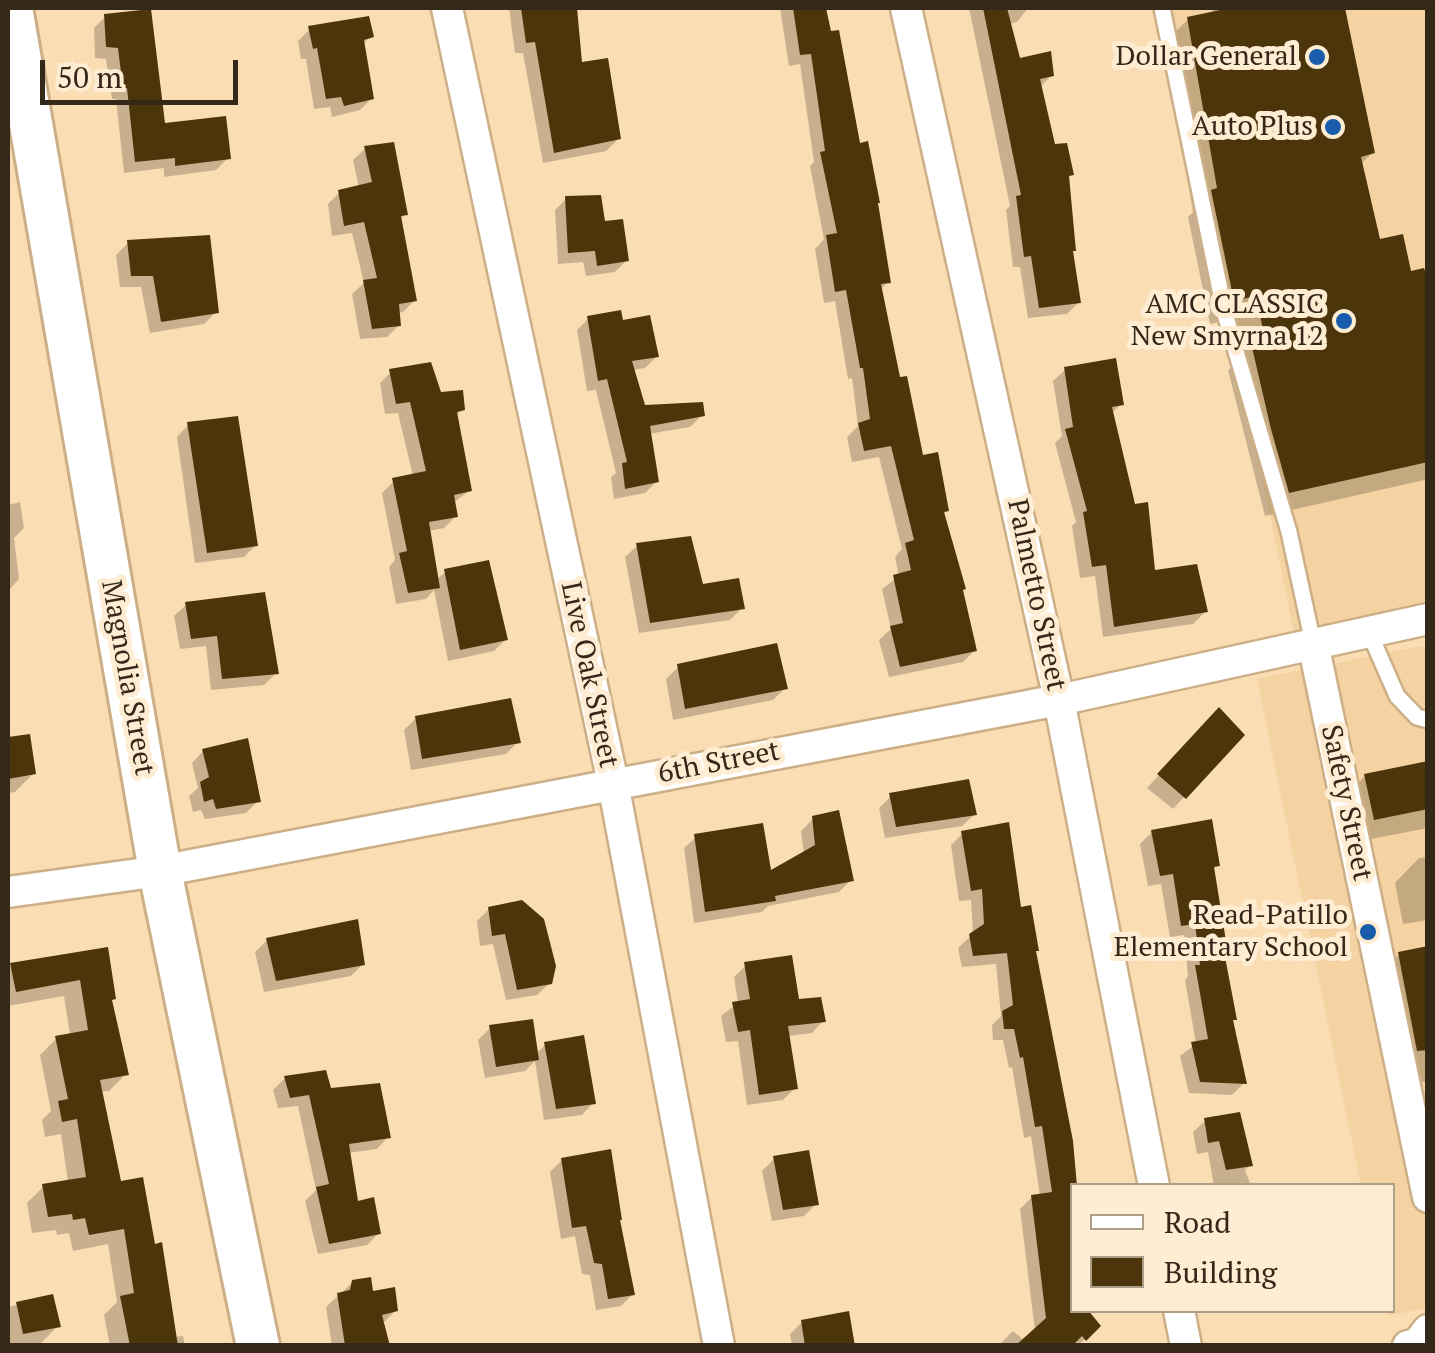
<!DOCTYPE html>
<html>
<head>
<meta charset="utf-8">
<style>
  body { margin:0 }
  #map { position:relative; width:1435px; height:1353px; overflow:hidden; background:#fbddb3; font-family:"PT Serif",serif }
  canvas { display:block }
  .frame { position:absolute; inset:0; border:10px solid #342918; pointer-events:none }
  .legend { position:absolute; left:1070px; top:1183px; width:325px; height:130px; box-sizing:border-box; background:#feecd3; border:2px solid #ad9e88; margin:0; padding:12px 18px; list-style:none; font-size:30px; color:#342918 }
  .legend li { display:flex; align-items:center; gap:20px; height:50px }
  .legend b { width:50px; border:2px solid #ad9e88 }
  .scale { position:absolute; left:40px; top:60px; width:198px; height:45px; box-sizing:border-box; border:5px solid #342918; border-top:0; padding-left:12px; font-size:30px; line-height:35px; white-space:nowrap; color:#342918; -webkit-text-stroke:8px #feecd3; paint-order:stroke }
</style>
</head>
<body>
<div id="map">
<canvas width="1435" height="1353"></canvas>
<div class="frame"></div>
<ul class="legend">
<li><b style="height:12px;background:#fff"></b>Road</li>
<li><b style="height:28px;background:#4c340b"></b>Building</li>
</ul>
<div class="scale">50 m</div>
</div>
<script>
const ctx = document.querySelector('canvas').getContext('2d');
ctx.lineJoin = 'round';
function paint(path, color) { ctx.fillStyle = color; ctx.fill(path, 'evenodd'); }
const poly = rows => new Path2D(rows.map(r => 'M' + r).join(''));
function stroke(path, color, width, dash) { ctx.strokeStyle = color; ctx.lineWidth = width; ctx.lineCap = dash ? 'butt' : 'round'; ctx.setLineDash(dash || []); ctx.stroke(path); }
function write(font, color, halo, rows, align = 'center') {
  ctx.font = font + ' "PT Serif",serif'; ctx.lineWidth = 10; ctx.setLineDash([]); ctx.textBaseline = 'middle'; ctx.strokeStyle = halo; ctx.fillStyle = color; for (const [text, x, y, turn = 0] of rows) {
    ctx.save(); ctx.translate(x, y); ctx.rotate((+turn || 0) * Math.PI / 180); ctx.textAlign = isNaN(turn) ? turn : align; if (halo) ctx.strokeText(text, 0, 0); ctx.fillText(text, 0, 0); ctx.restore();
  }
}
const built = poly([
  [1165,8,1427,8,1427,604,1294,632],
  [1427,645,1427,1308,1388,1316,1387,1311,1392,1310,1392,1186,1361,1185,1257,679]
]);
const shadow = poly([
  [509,8,575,8,580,64,618,139,606,151,543,163,523,53,515,53],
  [780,8,823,8,888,282,880,290,898,380,921,458,947,511,942,515,975,650,963,662,889,677,879,640,891,629,882,589,899,576,895,557,902,549,879,457,852,462,847,437,858,426,852,378,848,379,835,301,824,303,815,249,824,239,810,166,814,162,800,64,789,66],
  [969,8,1028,8,1017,22,1009,24,1018,61,1052,75,1039,88,1053,147,1072,174,1067,180,1071,252,1079,302,1067,314,1028,318,1020,267,1013,267,1006,210,1010,206],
  [1212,8,1343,8,1372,153,1360,165,1378,242,1428,289,1428,476,1424,480,1265,516,1228,370,1240,358,1232,319,1210,324,1188,217,1193,212,1164,44,1188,19,1213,14],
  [106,16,162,126,228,158,216,170,164,177,164,168,124,173,116,99,112,99,106,59,95,58,94,28],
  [310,29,371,36,362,45,372,98,360,110,332,117,330,107,314,109,306,59,301,59,298,41],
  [365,149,405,214,399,220,415,300,403,312,397,313,399,325,387,337,360,339,352,294,364,283,352,233,332,236,328,204,340,192,359,188,353,160],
  [567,198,627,260,615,272,586,276,583,262,558,264,555,210],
  [128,243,216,312,204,324,150,333,141,287,120,287,116,255],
  [589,318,621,323,656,357,645,368,632,370,643,408,702,415,690,427,648,434,657,481,645,493,614,499,611,477,616,473,596,390,587,391,577,330],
  [1065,370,1121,404,1111,414,1153,573,1205,612,1193,624,1103,637,1095,576,1080,578,1072,526,1076,522,1055,443,1062,436,1053,381],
  [392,371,462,409,456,416,469,491,453,503,456,516,444,528,428,531,436,580,445,572,506,639,494,651,448,661,434,590,426,599,396,604,389,567,395,560,382,493,394,481,413,476,398,413,385,414,380,383],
  [188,425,256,545,244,557,195,563,177,437],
  [20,502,24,528,14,538,19,579,8,591,8,505],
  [637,546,702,587,742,608,730,620,639,633,625,557],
  [186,605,276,673,264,685,211,690,206,646,180,649,174,616],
  [678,667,785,688,773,700,673,720,666,679],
  [416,718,518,742,506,754,411,770,404,730],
  [1208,722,1242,735,1173,809,1147,788],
  [27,737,33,774,15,792,8,793,8,740],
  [203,751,258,801,246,813,205,819,201,810,193,812,189,796,198,788,192,763],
  [1428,764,1428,828,1350,843,1341,801,1365,776],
  [891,796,974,815,962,826,885,838,879,808],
  [813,819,851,880,839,892,768,906,762,912,694,923,684,848,696,837,769,874,804,855,801,831],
  [1152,832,1217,865,1212,871,1223,940,1220,943,1234,1019,1231,1022,1244,1083,1232,1095,1189,1093,1180,1056,1196,1044,1185,980,1188,976,1184,935,1170,937,1161,884,1148,886,1140,844],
  [963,833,1018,910,1034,953,1072,1186,1072,1310,1098,1326,1078,1346,998,1346,1013,1331,1025,1341,1035,1331,1020,1209,1032,1197,1040,1196,1031,1136,1024,1138,1012,1067,1009,1068,1003,1040,993,1040,992,1025,1001,1016,996,964,962,967,958,948,973,934,971,900,959,901,951,845],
  [1428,857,1428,920,1403,924,1395,883,1419,858],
  [489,909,550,983,537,995,506,1000,493,944,480,946,477,921],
  [267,940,363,964,351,976,264,992,255,952],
  [1428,949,1428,1081,1397,1087,1376,978,1399,955],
  [106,950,110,1002,126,1074,109,1091,100,1092,119,1184,174,1337,183,1336,185,1346,110,1346,104,1315,117,1302,108,1244,73,1251,69,1233,57,1235,56,1230,32,1233,27,1203,44,1186,68,1182,61,1134,45,1137,42,1120,51,1111,40,1055,57,1038,70,1035,64,996,8,1006,8,970,11,966],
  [746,965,823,1021,812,1033,787,1036,795,1088,783,1100,747,1105,738,1041,726,1042,721,1016,738,1003,734,977],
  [490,1028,536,1054,546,1044,593,1103,582,1115,544,1120,535,1061,525,1071,485,1078,478,1040],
  [285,1078,330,1091,388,1137,377,1149,348,1153,356,1205,379,1233,367,1245,318,1254,305,1201,316,1190,298,1106,278,1108,273,1090],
  [1205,1121,1250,1165,1245,1170,1251,1186,1214,1186,1208,1152,1197,1154,1193,1132],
  [774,1159,816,1204,804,1216,772,1221,762,1171],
  [562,1160,620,1219,633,1294,621,1306,596,1310,590,1275,582,1274,575,1236,561,1239,550,1172],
  [353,1282,395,1311,382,1324,386,1346,332,1346,326,1307],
  [51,1297,58,1326,41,1343,8,1346,8,1307],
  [802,1322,853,1346,792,1346,790,1334]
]);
const building = poly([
  [521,8,577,8,582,62,608,58,621,139,554,153,535,42,526,43],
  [793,8,826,8,831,31,839,30,860,143,868,141,880,203,878,203,891,283,881,284,900,377,907,376,923,455,938,452,949,511,944,512,966,589,963,590,977,651,900,667,890,626,903,623,893,575,911,570,905,543,914,540,891,446,864,451,858,423,870,419,863,368,860,368,846,290,835,292,826,235,837,233,820,152,825,151,811,54,800,55],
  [983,8,1007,8,1020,58,1051,51,1054,76,1040,79,1055,144,1067,143,1074,175,1069,176,1076,251,1073,251,1081,303,1039,308,1031,256,1024,257,1016,196,1021,195],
  [1230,8,1345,8,1375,153,1361,157,1380,239,1403,234,1411,271,1424,268,1428,280,1428,462,1289,493,1271,429,1251,343,1265,339,1256,296,1234,301,1211,190,1217,188,1187,17],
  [151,9,165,123,226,116,231,159,175,166,175,158,135,162,127,88,123,89,118,48,106,47,104,14],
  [369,16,374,37,364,40,374,99,344,106,341,97,326,99,317,48,313,49,308,26],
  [394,142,408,215,401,216,417,301,399,304,401,326,372,329,363,280,377,278,364,222,344,226,338,190,372,182,364,146],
  [601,195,605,221,623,219,629,261,597,266,595,251,568,253,565,196],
  [210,235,219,313,161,322,153,276,131,276,127,240],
  [621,310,623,320,650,315,659,357,632,361,645,405,703,402,705,416,650,426,659,482,625,489,622,463,627,462,607,379,598,381,587,316],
  [1116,358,1124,405,1112,407,1135,504,1148,502,1155,570,1197,564,1208,612,1114,627,1106,565,1092,567,1083,512,1087,511,1065,429,1073,427,1064,367],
  [431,362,441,392,463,390,465,410,457,412,472,491,454,495,458,517,429,522,440,588,408,593,399,553,407,551,392,478,426,471,410,402,396,404,389,369],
  [238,416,258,546,207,553,187,422],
  [691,536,703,584,739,578,745,609,650,623,636,543],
  [489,560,508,640,460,650,444,569],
  [265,592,279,674,222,679,217,636,191,639,185,602],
  [777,643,788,689,685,709,677,664],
  [511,698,521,743,422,759,415,716],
  [1219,707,1245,735,1186,799,1157,774],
  [30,734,36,774,8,779,8,737],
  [248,738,261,802,216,809,213,799,204,802,200,782,209,777,202,749],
  [1428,761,1428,809,1374,820,1364,774],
  [969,779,977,815,896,827,889,793],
  [839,810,854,881,775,896,776,901,705,912,694,834,763,823,771,870,815,845,812,816],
  [1212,819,1220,866,1214,867,1226,941,1222,941,1237,1020,1233,1020,1247,1084,1200,1082,1191,1042,1208,1039,1195,965,1200,965,1195,924,1181,926,1173,874,1160,876,1151,830],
  [1009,822,1021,907,1031,905,1039,951,1036,951,1073,1141,1077,1186,1072,1186,1072,1310,1088,1310,1101,1326,1086,1341,1082,1336,1072,1346,1015,1346,1046,1318,1031,1195,1052,1192,1042,1126,1035,1127,1023,1057,1020,1058,1014,1029,1004,1029,1002,1011,1013,1005,1007,953,973,956,969,934,984,924,982,889,971,891,961,831],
  [522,900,544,919,556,966,552,984,517,990,505,934,492,936,488,907],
  [358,919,365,965,276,981,266,938],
  [1428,946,1428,1050,1417,1051,1398,952],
  [108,947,116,999,112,1000,129,1075,100,1080,121,1181,143,1177,155,1244,162,1242,178,1346,130,1346,120,1296,134,1293,124,1229,89,1235,85,1218,73,1220,72,1214,48,1217,42,1184,86,1177,77,1119,62,1122,58,1101,68,1099,55,1036,88,1030,80,980,16,992,10,963],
  [792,955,799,999,821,997,826,1022,788,1026,798,1089,759,1095,750,1030,738,1032,732,1002,750,999,744,962],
  [533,1019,539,1060,496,1067,489,1025],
  [584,1035,596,1104,556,1109,544,1042],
  [326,1070,331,1088,380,1083,391,1138,349,1144,358,1201,374,1197,381,1234,329,1244,316,1187,329,1184,309,1095,290,1098,284,1076],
  [1240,1112,1253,1166,1226,1170,1219,1141,1208,1143,1204,1118],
  [611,1149,622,1220,620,1220,635,1295,608,1299,602,1264,594,1263,586,1226,572,1228,561,1158],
  [809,1150,819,1205,783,1210,773,1156],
  [371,1277,373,1291,395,1287,398,1311,382,1315,390,1346,345,1346,337,1293,350,1290,352,1280],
  [53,1294,61,1327,23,1334,16,1302],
  [849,1311,855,1346,805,1346,801,1320]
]);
const lane = poly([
  [1162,8,1225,314,1289,532,1313,643],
  [1369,632,1397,696,1417,717,1428,720]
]);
const street = poly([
  [447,8,613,783,719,1346],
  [906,8,1059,700,1154,1186],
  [1313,643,1428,1197],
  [8,892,160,871,1059,700,1428,619],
  [1179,1310,1186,1346],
  [1408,1346,1417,1344,1428,1330]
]);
const secondary = poly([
  [11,8,160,871,258,1346]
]);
const markers = [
  [1317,57,10,"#195cac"],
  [1333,127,10,"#195cac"],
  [1344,321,10,"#195cac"],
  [1368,932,10,"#195cac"]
];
const poiNames = [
  ["Dollar General",1297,57],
  ["Auto Plus",1313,127],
  ["AMC CLASSIC",1324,305],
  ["New Smyrna 12",1324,337],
  ["Read-Patillo",1348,916],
  ["Elementary School",1348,948]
];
const streetNames = [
  ["Palmetto Street",1036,595,78],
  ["Live Oak Street",589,675,78],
  ["Magnolia Street",127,678,80],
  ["6th Street",719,763,-11],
  ["Safety Street",1346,803,78]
];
paint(built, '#f4d2a1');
paint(shadow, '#0003');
paint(building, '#4c340b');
stroke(lane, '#ccaf86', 20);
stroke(street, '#ccaf86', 35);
stroke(secondary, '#ccaf86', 48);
stroke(lane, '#fff', 15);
stroke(street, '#fff', 30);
stroke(secondary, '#fff', 42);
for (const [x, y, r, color] of markers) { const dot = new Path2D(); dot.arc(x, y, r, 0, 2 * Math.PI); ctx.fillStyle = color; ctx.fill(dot); stroke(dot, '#feecd3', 4); }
write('28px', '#342918', '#feecd3', poiNames, 'right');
write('28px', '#342918', '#feecd3', streetNames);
</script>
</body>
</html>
